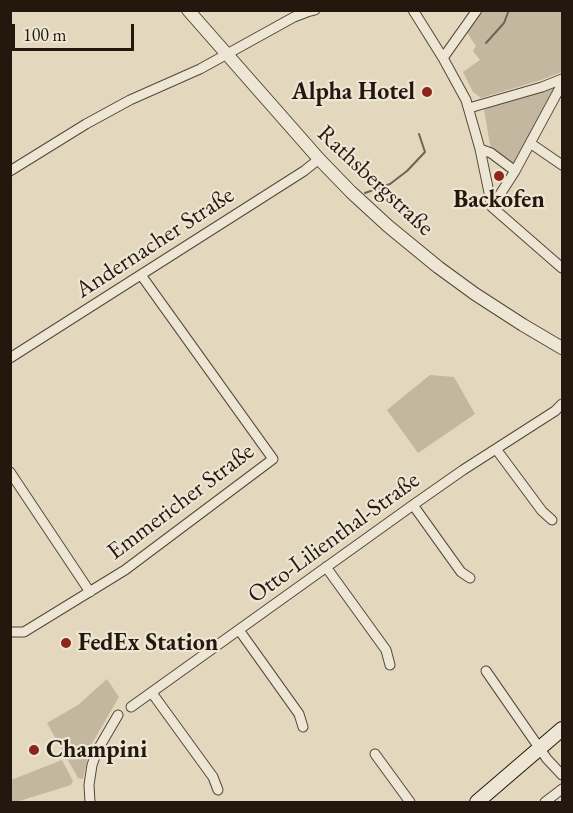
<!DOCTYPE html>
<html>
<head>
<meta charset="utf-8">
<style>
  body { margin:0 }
  #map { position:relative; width:573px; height:813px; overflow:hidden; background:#e3d8bd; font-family:"EB Garamond",serif }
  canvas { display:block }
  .frame { position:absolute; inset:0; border:12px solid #24170e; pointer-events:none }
  .scale { position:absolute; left:12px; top:24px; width:122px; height:27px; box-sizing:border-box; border:3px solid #24170e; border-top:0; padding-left:8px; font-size:18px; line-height:21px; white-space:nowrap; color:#24170e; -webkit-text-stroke:4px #ede6d4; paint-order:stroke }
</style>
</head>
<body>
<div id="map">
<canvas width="573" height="813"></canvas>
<div class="frame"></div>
<div class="scale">100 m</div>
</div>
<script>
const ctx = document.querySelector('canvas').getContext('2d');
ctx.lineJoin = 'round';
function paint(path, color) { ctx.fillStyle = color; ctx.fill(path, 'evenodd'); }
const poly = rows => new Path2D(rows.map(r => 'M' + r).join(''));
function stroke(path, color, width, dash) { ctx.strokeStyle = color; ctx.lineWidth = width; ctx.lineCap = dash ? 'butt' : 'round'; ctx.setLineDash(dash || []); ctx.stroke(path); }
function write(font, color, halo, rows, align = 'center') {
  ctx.font = font + ' "EB Garamond",serif'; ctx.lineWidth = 4.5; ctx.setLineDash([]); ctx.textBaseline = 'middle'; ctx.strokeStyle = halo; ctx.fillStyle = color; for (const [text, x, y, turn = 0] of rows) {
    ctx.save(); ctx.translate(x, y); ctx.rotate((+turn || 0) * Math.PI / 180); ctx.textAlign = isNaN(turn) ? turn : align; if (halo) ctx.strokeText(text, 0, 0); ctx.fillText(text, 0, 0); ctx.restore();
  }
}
const green = poly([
  [482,11,562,11,562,72,541,80,481,98,473,92,463,72,480,60,473,51,476,46,466,31],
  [557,86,512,166,491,151,484,109],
  [430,375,454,377,475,414,418,453,387,410],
  [107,679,119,697,90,747,83,779,78,778,47,723,78,705],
  [62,760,73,781,71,785,16,802,11,802,11,780]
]);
const stream = poly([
  [486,43,504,23,509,10],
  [365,193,390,184,407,171,425,152,419,134]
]);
const minor = poly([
  [413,10,443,58,466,100,480,149,492,207,562,268],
  [443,58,477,10],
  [469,108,542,87,562,79],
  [530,143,562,165],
  [480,149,491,153,515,171],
  [10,171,86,124,130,100,200,69,294,17,307,12,315,10],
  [492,207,515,171,562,84],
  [10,358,304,171,319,159],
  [496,449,542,511,552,520],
  [10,472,90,592],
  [413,505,461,572,470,578],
  [326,567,386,650,390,665],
  [239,630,299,714,303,727],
  [10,632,24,632,125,570,273,459,141,275],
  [486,671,547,759,562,775],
  [152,693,213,777,218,790],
  [131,707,413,505,463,470,555,411,562,404],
  [375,754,410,802],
  [90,802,89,785,92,765,97,751,118,715],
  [545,802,562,789]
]);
const tertiary = poly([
  [188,10,319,159,351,192,388,226,438,267,475,294,523,325,562,348]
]);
const secondary = poly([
  [477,802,562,729]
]);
const markers = [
  [427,92,6,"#8f2418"],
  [499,176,6,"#8f2418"],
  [66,643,6,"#8f2418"],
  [34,750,6,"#8f2418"]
];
const poiNames = [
  ["Alpha Hotel",415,92,"right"],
  ["Backofen",499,200,"center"],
  ["FedEx Station",78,643],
  ["Champini",46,750]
];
const streetNames = [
  ["Rathsbergstraße",375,181,43],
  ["Andernacher Straße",155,243,-33],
  ["Emmericher Straße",181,502,-37],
  ["Otto-Lilienthal-Straße",334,538,-36]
];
paint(green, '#c3b79f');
stroke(stream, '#706354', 2);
stroke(minor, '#54473a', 11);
stroke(tertiary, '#54473a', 14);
stroke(secondary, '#24170e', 16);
stroke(minor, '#ede6d4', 9);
stroke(tertiary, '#ede6d4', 12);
stroke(secondary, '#ede6d4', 14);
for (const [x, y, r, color] of markers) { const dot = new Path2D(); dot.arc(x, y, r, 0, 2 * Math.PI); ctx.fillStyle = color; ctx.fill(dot); stroke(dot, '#ede6d4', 2); }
write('bold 24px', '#24170e', '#ede6d4', poiNames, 'left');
write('24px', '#24170e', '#ede6d4', streetNames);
</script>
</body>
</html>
